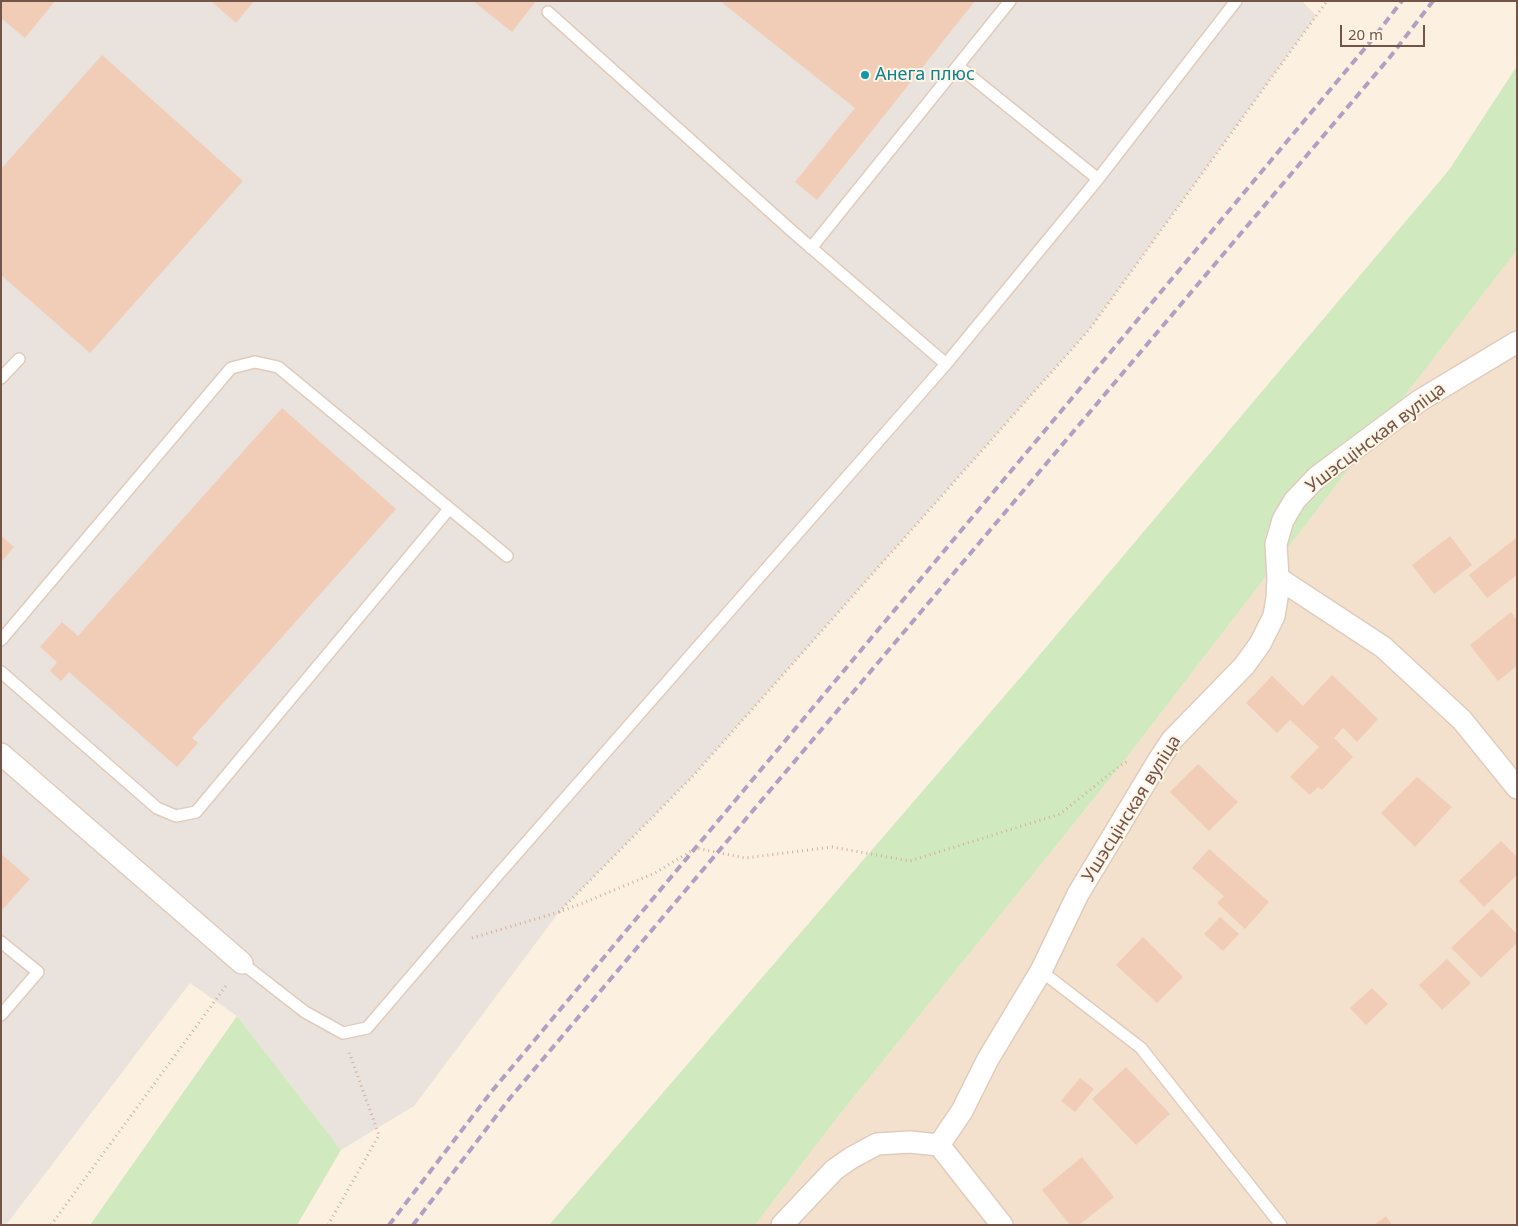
<!DOCTYPE html>
<html>
<head>
<meta charset="utf-8">
<style>
  body { margin:0 }
  #map { position:relative; width:1518px; height:1226px; overflow:hidden; background:#fcf0e0; font-family:"Noto Sans",sans-serif }
  canvas { display:block }
  .frame { position:absolute; inset:0; border:2px solid #725548; pointer-events:none }
  .scale { position:absolute; left:1340px; top:25px; width:85px; height:22px; box-sizing:border-box; border:2px solid #725548; border-top:0; padding-left:6px; font-size:15px; line-height:18px; white-space:nowrap; color:#725548; -webkit-text-stroke:4px #fff4e6; paint-order:stroke }
</style>
</head>
<body>
<div id="map">
<canvas width="1518" height="1226"></canvas>
<div class="frame"></div>
<div class="scale">20 m</div>
</div>
<script>
const ctx = document.querySelector('canvas').getContext('2d');
ctx.lineJoin = 'round';
function paint(path, color) { ctx.fillStyle = color; ctx.fill(path, 'evenodd'); }
const poly = rows => new Path2D(rows.map(r => 'M' + r).join(''));
function stroke(path, color, width, dash) { ctx.strokeStyle = color; ctx.lineWidth = width; ctx.lineCap = dash ? 'butt' : 'round'; ctx.setLineDash(dash || []); ctx.stroke(path); }
function write(font, color, halo, rows, align = 'center') {
  ctx.font = font + ' "Noto Sans",sans-serif'; ctx.lineWidth = 4; ctx.setLineDash([]); ctx.textBaseline = 'middle'; ctx.strokeStyle = halo; ctx.fillStyle = color; for (const [text, x, y, turn = 0] of rows) {
    ctx.save(); ctx.translate(x, y); ctx.rotate((+turn || 0) * Math.PI / 180); ctx.textAlign = isNaN(turn) ? turn : align; if (halo) ctx.strokeText(text, 0, 0); ctx.fillText(text, 0, 0); ctx.restore();
  }
}
const residential = poly([
  [1517,250,1517,1225,755,1225,837,1118,1121,765]
]);
const industrial = poly([
  [1,1,1302,1,1316,16,1089,330,693,776,559,912,414,1106,341,1150,237,1016,190,983,6,1225,1,1225]
]);
const green = poly([
  [1517,66,1517,250,1121,765,837,1118,755,1225,549,1225,1026,671,1449,170],
  [237,1016,341,1150,297,1225,90,1225]
]);
const building = poly([
  [1,1,55,1,25,38,1,18],
  [211,1,254,1,236,23],
  [473,1,536,1,512,32],
  [720,1,975,1,817,200,795,182,855,108],
  [102,55,243,181,90,353,1,275,1,169],
  [282,408,396,509,192,738,198,743,177,767,69,672,61,681,50,671,57,662,40,647,62,622,78,636],
  [1,536,14,547,1,562],
  [1450,536,1472,565,1434,594,1412,565],
  [1517,537,1517,575,1487,598,1469,575],
  [1511,612,1517,620,1517,666,1498,681,1470,645],
  [1332,675,1378,719,1357,742,1343,728,1334,738,1353,757,1322,790,1318,787,1310,795,1290,777,1319,747,1290,720,1277,733,1246,703,1272,676,1303,706],
  [1198,764,1238,802,1209,831,1170,792],
  [1417,777,1452,807,1415,847,1381,813],
  [1501,841,1517,857,1517,875,1484,907,1459,881],
  [1209,849,1269,902,1245,929,1217,903,1224,896,1192,868],
  [1,854,30,879,1,911],
  [1492,909,1517,934,1517,943,1481,978,1451,948],
  [1220,917,1239,934,1223,951,1204,934],
  [1143,937,1183,977,1157,1003,1116,965],
  [1447,959,1471,983,1442,1010,1419,985],
  [1372,988,1388,1004,1366,1025,1350,1008],
  [1126,1067,1170,1114,1136,1145,1092,1099],
  [1080,1078,1094,1089,1075,1112,1061,1101],
  [1082,1157,1114,1197,1079,1225,1070,1225,1042,1190],
  [1386,1216,1392,1225,1374,1225]
]);
const path = poly([
  [559,912,693,776,1089,330,1327,1],
  [472,938,559,912,583,903,655,873,696,848,745,858,832,847,910,861,1060,814,1121,765,1128,761],
  [51,1225,228,983],
  [328,1225,379,1135,349,1052]
]);
const lane = poly([
  [548,12,793,232,946,364],
  [958,66,1098,179],
  [811,248,1010,1],
  [1,378,19,359],
  [1,640,231,368,255,362,278,367,507,556],
  [1,672,157,808,176,816,196,812,449,509],
  [1,942,38,972,1,1015],
  [242,963,305,1012,343,1033,367,1028,497,876,946,364,1098,179,1236,1],
  [1041,971,1141,1048,1281,1225]
]);
const street = poly([
  [1278,578,1383,647,1462,720,1517,788],
  [1,754,242,963],
  [939,1145,1002,1225],
  [782,1225,834,1170,851,1158,877,1144,910,1142,939,1145,962,1111,988,1059,1041,971,1078,894,1160,758,1172,740,1244,666,1260,644,1274,616,1277,598,1278,578,1276,544,1283,520,1295,500,1317,477,1419,401,1517,342]
]);
const rail = poly([
  [389,1225,492,1091,1371,41,1402,1],
  [413,1225,510,1098,1390,57,1433,1]
]);
const markers = [
  [865,75,5,"#0f9aa8"]
];
const cultureNames = [
  ["Анега плюс",875,75]
];
const streetNames = [
  ["Ушэсцінская вуліца",1376,438,-37],
  ["Ушэсцінская вуліца",1132,809,-58]
];
paint(residential, '#f3e1ce');
paint(industrial, '#eae2dc');
paint(green, '#d1e9bf');
paint(building, '#f1cdb8');
stroke(lane, '#e0ccbc', 14);
stroke(street, '#e0ccbc', 24);
stroke(path, '#d5b09b', 3, [1, 4]);
stroke(lane, '#fff', 11);
stroke(street, '#fff', 21);
stroke(rail, '#b2a0c4', 4, [8, 5]);
for (const [x, y, r, color] of markers) { const dot = new Path2D(); dot.arc(x, y, r, 0, 2 * Math.PI); ctx.fillStyle = color; ctx.fill(dot); stroke(dot, '#fff4e6', 2); }
write('18px', '#0d838f', '#fff4e6', cultureNames, 'left');
write('18px', '#725548', '#fff4e6', streetNames);
</script>
</body>
</html>
